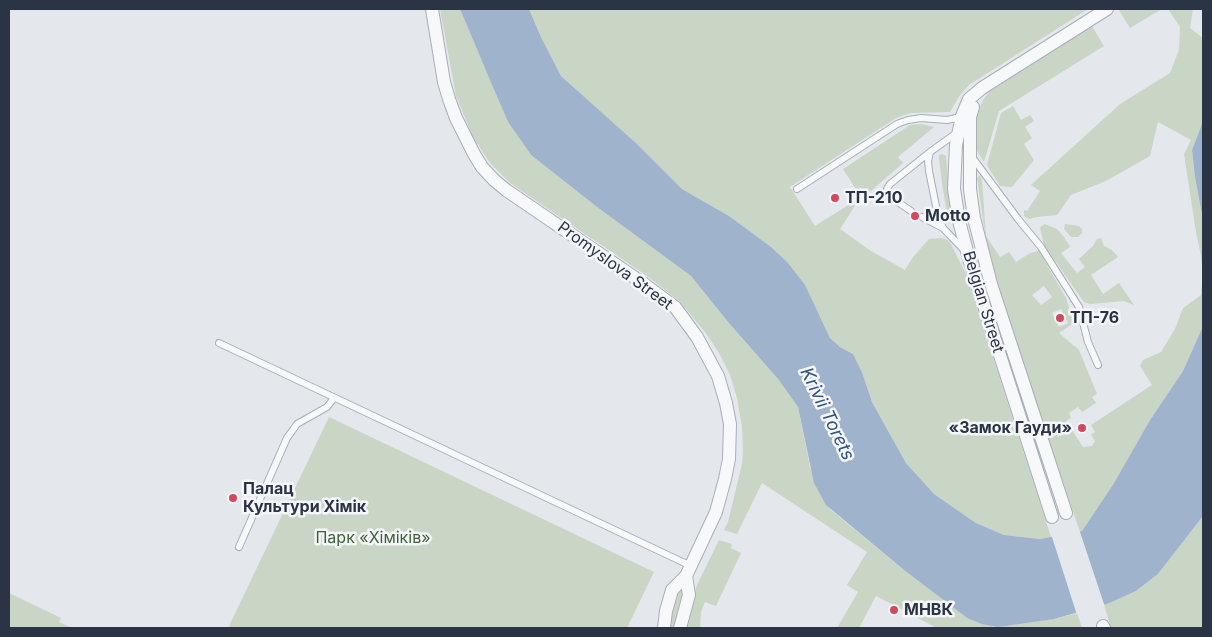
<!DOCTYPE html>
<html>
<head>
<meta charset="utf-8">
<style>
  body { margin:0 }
  #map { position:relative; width:1212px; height:637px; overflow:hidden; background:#e4e7ec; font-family:Inter,sans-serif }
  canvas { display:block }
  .frame { position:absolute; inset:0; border:10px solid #2b3445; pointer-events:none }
</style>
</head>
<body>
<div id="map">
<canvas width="1212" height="637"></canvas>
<div class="frame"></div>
</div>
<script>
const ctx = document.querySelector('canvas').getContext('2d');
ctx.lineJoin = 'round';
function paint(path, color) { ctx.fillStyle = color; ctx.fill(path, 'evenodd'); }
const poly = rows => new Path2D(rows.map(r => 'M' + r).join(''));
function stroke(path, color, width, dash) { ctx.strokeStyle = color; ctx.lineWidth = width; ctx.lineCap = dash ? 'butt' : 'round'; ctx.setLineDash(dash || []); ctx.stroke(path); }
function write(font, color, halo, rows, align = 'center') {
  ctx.font = font + ' Inter,sans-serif'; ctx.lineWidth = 5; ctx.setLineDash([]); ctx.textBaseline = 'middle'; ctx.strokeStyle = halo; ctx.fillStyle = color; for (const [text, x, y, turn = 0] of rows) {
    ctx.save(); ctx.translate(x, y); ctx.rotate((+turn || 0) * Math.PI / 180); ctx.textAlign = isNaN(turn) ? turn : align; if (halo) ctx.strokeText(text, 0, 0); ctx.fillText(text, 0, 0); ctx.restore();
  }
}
const green = poly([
  [440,9,460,9,492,85,508,122,531,155,597,207,691,276,728,322,778,379,798,407,810,467,831,510,904,570,967,618,1054,619,1077,613,1082,628,937,628,876,596,859,628,837,628,858,592,847,585,867,552,762,483,737,534,724,530,728,522,742,464,743,449,742,427,737,398,730,375,719,353,705,332,679,301,647,276,510,183,490,163,473,137,456,96],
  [529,9,1088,9,969,85,960,95,950,112,911,113,896,118,790,187,815,226,861,197,843,169,910,125,921,124,934,127,898,157,903,163,856,204,840,229,871,251,905,270,913,257,929,239,941,238,948,240,952,246,966,274,1051,537,1040,539,1004,535,976,523,934,494,906,463,872,402,862,372,853,354,840,347,830,338,820,317,770,247,729,216,682,189,636,143,561,76,541,37],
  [1120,9,1162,9,1130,28,1119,10],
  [1168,9,1193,9,1190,28,1203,38,1203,121,1192,150,1195,177,1203,220,1203,326,1183,371,1150,420,1114,483,1082,531,1080,532,1011,328,987,247,977,178,980,175,982,180,986,236,1000,257,1009,252,1016,262,1030,253,1039,251,1066,298,1073,320,1071,325,1059,333,1079,350,1097,394,1092,397,1096,403,1082,412,1078,407,1069,413,1071,418,1066,421,1083,447,1092,446,1095,441,1091,435,1095,432,1091,425,1152,385,1140,366,1143,360,1161,352,1175,329,1183,308,1201,295,1203,274,1201,256,1196,232,1184,154,1191,140,1158,122,1150,156,1106,181,1071,195,1057,215,1037,217,1029,219,1024,216,1024,210,1027,211,1040,191,1031,185,1120,104,1170,73,1179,50,1180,27],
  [1044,286,1052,297,1041,305,1032,295],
  [1061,309,1068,323,1059,327,1052,313],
  [1092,26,1104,46,999,111,984,162,976,149,976,137,977,115,983,100,989,92],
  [1013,106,1021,120,1030,115,1034,121,1025,127,1032,138,1024,144,1034,160,1012,187,1000,186,987,165,1001,113],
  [942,154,946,156,951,211,954,226,948,217,943,190,939,158,939,155],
  [1045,224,1057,229,1064,237,1070,247,1061,253,1077,273,1085,267,1079,259,1093,246,1097,239,1101,238,1104,246,1112,250,1118,257,1091,275,1103,294,1119,283,1134,305,1124,301,1090,304,1084,302,1044,245,1040,227],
  [1065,224,1079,226,1082,229,1082,233,1078,237,1071,237,1064,229],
  [329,417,654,572,627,628,233,628,229,626],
  [1203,516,1203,628,1111,628,1104,605,1136,591,1158,574],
  [719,540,732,544,731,548,741,553,716,606,705,602,701,612,700,628,683,628,697,585],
  [682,590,685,592,677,628,668,628,676,592],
  [9,593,61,618,59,622,72,628,9,628]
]);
const water = poly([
  [460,9,529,9,541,37,561,76,636,143,682,189,729,216,771,247,788,263,805,285,830,338,840,347,853,354,862,372,872,402,906,463,934,494,976,523,1004,535,1040,539,1082,531,1114,483,1150,420,1183,371,1203,326,1203,516,1158,574,1136,591,1107,604,1054,619,998,627,982,624,967,618,904,570,826,505,814,483,798,407,778,379,728,322,691,276,597,207,531,155,508,122,492,85],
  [1203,121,1203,220,1195,177,1192,150]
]);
const pier = poly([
  [1079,529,1105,607,1077,615,1051,534]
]);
const lane = poly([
  [972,157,1018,219,1041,247,1079,307,1088,342,1098,365],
  [797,189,897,124,908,120,921,118,947,120,961,117],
  [936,206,929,171,928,161,930,152,958,132],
  [911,211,889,196,887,189,890,184,930,152],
  [922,217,943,228],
  [939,219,943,228,963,249],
  [219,343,691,566],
  [239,547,287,438,297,424,327,407,334,398]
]);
const street = poly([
  [432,9,444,82,449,99,456,118,474,154,482,167,494,180,506,190,644,284,675,307,697,337,718,376,726,403,730,424,729,459,725,479,716,512,686,576,672,590,666,611,664,628],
  [973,107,970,117,970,189,974,218,991,284,1066,513],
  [1052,517,969,259,959,221,954,189,956,145,962,116,969,99,982,88,1107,9],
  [1103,626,1104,628],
  [680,628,689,595,686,576]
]);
const markers = [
  [835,198,5,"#d1495b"],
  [915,216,5,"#d1495b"],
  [1060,318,5,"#d1495b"],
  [1082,428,5,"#d1495b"],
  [233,498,5,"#d1495b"],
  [894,610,5,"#d1495b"]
];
const poiNames = [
  ["ТП-210",845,198],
  ["Motto",925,216],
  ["ТП-76",1070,318],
  ["«Замок Гауди»",1072,428,"right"],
  ["Палац",243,489],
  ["Культури Хімік",243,507],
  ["МНВК",904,610]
];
const streetNames = [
  ["Promyslova Street",615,266,36],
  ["Belgian Street",983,302,73]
];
const parkNames = [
  ["Парк «Хіміків»",373,538]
];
const waterNames = [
  ["Krivii Torets",827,414,64]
];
paint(green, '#c9d6c5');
paint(water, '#9fb4cc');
paint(pier, '#e4e7ec');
stroke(lane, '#a9aeb7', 8);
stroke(street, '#a9aeb7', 14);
stroke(lane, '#f7f8fa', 6);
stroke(street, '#f7f8fa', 12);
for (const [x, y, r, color] of markers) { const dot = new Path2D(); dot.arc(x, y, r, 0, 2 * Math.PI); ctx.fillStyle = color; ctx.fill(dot); stroke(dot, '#f4f6f9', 2); }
write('bold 16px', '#2b3445', '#f4f6f9', poiNames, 'left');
write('16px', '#2b3445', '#f4f6f9', streetNames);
write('16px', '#3f6138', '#f4f6f9', parkNames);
write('italic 18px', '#34527a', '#f4f6f9', waterNames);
</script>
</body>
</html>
